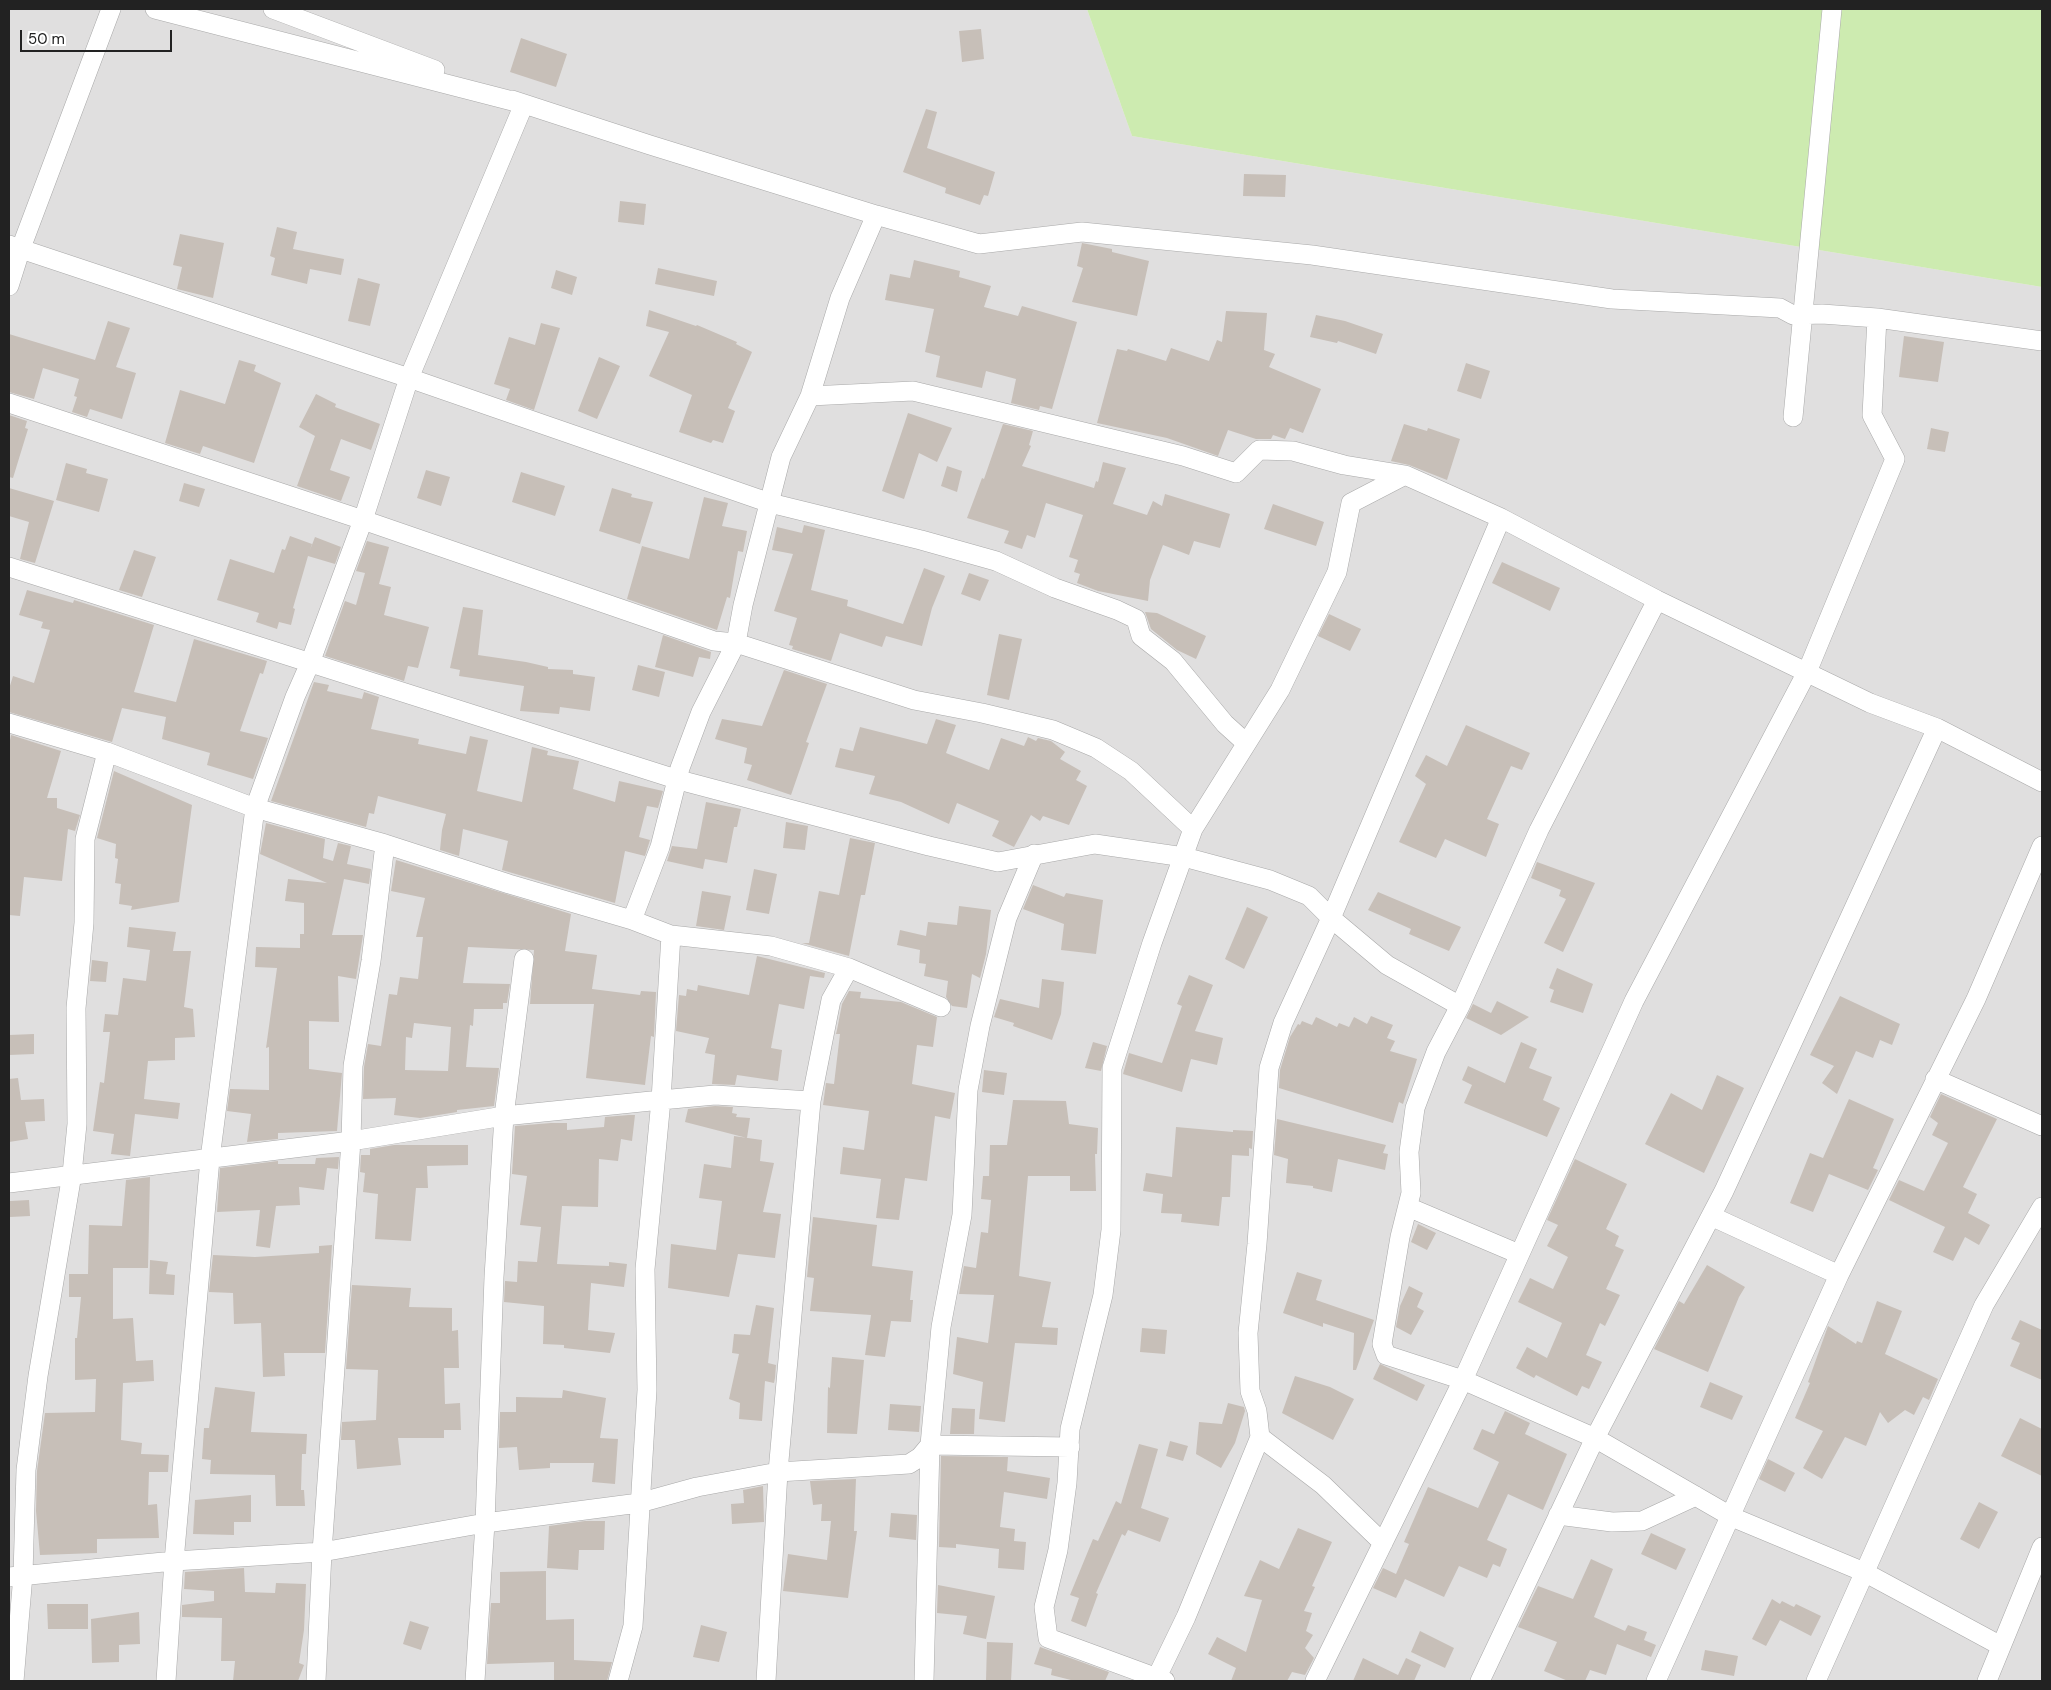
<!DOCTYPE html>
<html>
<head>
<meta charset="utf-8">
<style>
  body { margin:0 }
  #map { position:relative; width:2051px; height:1690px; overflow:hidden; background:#f2efe9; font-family:"DM Sans",sans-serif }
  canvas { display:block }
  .frame { position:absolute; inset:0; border:10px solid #222; pointer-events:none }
  .scale { position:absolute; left:20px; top:30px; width:152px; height:22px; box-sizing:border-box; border:2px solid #222; border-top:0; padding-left:6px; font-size:15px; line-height:18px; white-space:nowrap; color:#222; -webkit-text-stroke:4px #fff; paint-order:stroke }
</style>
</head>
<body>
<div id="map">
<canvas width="2051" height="1690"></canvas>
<div class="frame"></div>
<div class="scale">50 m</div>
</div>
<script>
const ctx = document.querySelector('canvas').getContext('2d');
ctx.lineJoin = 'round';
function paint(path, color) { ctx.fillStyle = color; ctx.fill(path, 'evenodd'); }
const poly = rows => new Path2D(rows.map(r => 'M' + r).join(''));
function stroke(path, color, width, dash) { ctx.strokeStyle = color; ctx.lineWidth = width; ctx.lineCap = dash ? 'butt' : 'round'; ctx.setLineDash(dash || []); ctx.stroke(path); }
const residential = poly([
  [9,9,1087,9,1132,136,2042,287,2042,1681,9,1681]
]);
const grass = poly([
  [1087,9,2042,9,2042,287,1132,136]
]);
const building = poly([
  [981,29,984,59,962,62,959,31],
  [521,38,567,54,556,87,510,72],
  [926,109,937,112,927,148,995,172,988,196,984,195,980,205,945,193,946,188,903,172],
  [1244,174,1286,175,1285,197,1243,196],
  [620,201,646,204,644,225,618,222],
  [277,227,297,232,293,249,344,259,341,275,310,269,307,284,271,275,275,258,270,256],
  [180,234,224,243,213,298,177,289,182,267,173,265],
  [1082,243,1112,249,1112,252,1149,261,1137,316,1072,302,1083,268,1077,266],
  [914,260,960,271,959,277,991,286,984,307,1018,316,1022,306,1077,322,1052,409,1040,406,1039,410,1011,403,1016,379,986,371,982,388,936,377,940,356,925,352,934,309,885,300,890,274,910,278],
  [658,268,717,281,714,296,655,284],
  [556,270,577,277,572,295,551,288],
  [358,278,380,284,370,326,348,321],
  [649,310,696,326,697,325,737,342,736,344,752,352,728,408,735,411,723,443,713,440,711,443,679,432,692,395,649,376,669,332,646,326],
  [1226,311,1267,313,1264,350,1275,354,1269,367,1321,389,1303,433,1290,428,1285,439,1273,435,1271,439,1256,439,1228,430,1218,456,1167,438,1097,423,1117,349,1127,351,1128,349,1166,361,1171,348,1209,361,1217,340,1222,342],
  [1316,315,1345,321,1383,334,1376,354,1338,341,1337,343,1310,337],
  [108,321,130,328,116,367,136,373,122,419,90,409,87,417,72,412,77,397,74,396,79,379,43,368,34,399,9,392,9,334,95,360],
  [541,323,560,328,534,410,506,400,510,389,494,384,509,337,535,345],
  [1904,336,1944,342,1938,382,1899,377],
  [599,357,620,366,597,419,578,411],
  [239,360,256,365,254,371,281,383,254,463,203,446,200,454,165,443,180,390,225,404],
  [1466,363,1490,371,1481,399,1457,391],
  [316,394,336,404,335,407,380,424,371,450,341,439,330,470,350,477,341,501,297,486,315,436,299,427],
  [908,413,952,428,937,462,919,453,904,499,882,491],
  [9,415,27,421,25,428,28,429,13,478,9,477],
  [1003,424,1033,431,1029,445,1031,446,1022,466,1094,488,1096,481,1098,482,1103,462,1126,468,1113,504,1147,515,1153,501,1162,506,1165,494,1230,514,1220,548,1194,541,1189,555,1163,545,1150,580,1148,601,1098,591,1077,583,1080,574,1074,572,1078,560,1069,557,1083,515,1046,503,1035,538,1027,535,1022,549,1004,543,1009,531,967,518,982,478,984,479],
  [1404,424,1427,431,1428,428,1460,439,1447,480,1409,465,1391,461],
  [1931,428,1949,432,1945,452,1927,449],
  [66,463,87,469,86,473,108,479,99,512,56,500],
  [947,466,962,471,957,492,941,486],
  [426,470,450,477,441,506,417,498],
  [521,472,565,486,555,516,512,502],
  [184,483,205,489,199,507,179,501],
  [9,488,54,501,35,563,20,559,29,522,9,516],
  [612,488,632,494,631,497,653,502,640,544,599,531],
  [704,497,728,503,722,526,747,531,743,552,738,551,730,598,727,597,717,630,627,599,642,546,689,559],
  [1273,504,1324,522,1316,546,1264,529],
  [804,525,825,530,811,590,848,600,847,606,903,624,924,568,945,576,932,608,922,646,886,636,882,647,840,633,831,661,792,649,793,646,789,645,797,618,774,611,793,554,772,550,777,527,802,533],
  [290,536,312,544,310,550,315,537,341,547,335,564,308,556,293,608,295,609,291,625,279,622,277,629,256,622,259,613,217,600,230,559,274,573,282,549,285,550],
  [367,541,389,547,379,584,391,587,384,615,429,627,418,668,408,666,404,681,325,656,345,601,356,605,365,573,356,571],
  [134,550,156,557,142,597,119,590],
  [1502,562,1560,588,1550,611,1492,583],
  [969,573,989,580,980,601,961,594],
  [27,590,73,603,74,600,154,625,134,692,176,702,194,639,267,661,263,674,260,673,240,731,268,738,253,779,207,765,210,753,162,739,166,717,122,708,112,742,9,712,9,689,13,676,34,683,50,630,41,628,43,622,19,615],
  [463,607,483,610,478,655,526,662,548,667,548,669,573,670,573,674,595,677,590,711,560,707,559,714,520,711,524,686,459,676,460,670,450,668],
  [1145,612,1157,613,1206,636,1196,659,1177,650,1151,629],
  [1329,614,1361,629,1350,651,1318,636],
  [999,634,1022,639,1009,700,987,695],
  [663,635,711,652,710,659,699,657,693,677,655,667],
  [638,665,665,672,659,697,632,690],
  [784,670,827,684,806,742,809,743,791,795,747,780,752,765,744,763,747,748,715,739,722,719,762,726],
  [314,682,329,685,327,691,362,699,364,692,379,697,371,729,419,739,418,744,466,754,470,736,488,740,477,791,522,802,532,747,548,751,547,755,579,761,573,789,615,802,619,781,663,791,658,808,647,806,639,837,650,840,645,856,625,851,615,903,502,870,508,841,463,829,459,856,440,850,442,830,446,814,378,796,374,814,369,813,366,827,271,801],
  [936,719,956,725,946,753,989,770,1001,738,1024,746,1028,737,1036,741,1038,738,1051,741,1065,752,1060,759,1081,771,1076,780,1087,786,1069,825,1043,816,1040,821,1031,815,1014,847,992,836,999,821,957,803,949,824,901,802,869,794,875,776,835,767,840,748,853,751,860,727,927,744],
  [1466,725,1530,753,1522,770,1511,766,1487,819,1499,824,1486,857,1445,839,1436,858,1399,842,1426,784,1415,776,1426,755,1447,766],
  [11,735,61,751,47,798,57,798,57,808,80,815,75,831,68,829,62,881,24,877,20,916,9,915,9,745],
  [114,771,192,805,179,902,131,910,132,906,119,904,121,884,115,883,118,859,115,858,116,844,97,838],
  [706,802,741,809,737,827,734,827,727,863,705,859,703,869,667,861,672,846,697,849],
  [786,822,808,826,805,850,783,848],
  [266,823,325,839,323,858,333,861,338,843,351,846,347,864,371,869,369,884,344,879,332,935,363,935,356,979,338,976,339,1022,309,1021,309,1069,342,1073,337,1131,278,1133,278,1139,247,1142,251,1114,227,1111,230,1089,269,1090,269,1047,266,1048,277,968,255,967,256,947,300,948,300,934,304,934,304,903,285,901,288,879,327,883,260,854],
  [850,838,875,843,865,895,861,895,849,956,802,943,809,943,819,891,839,895],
  [396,860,571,914,565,951,597,955,592,989,640,995,641,991,656,992,654,1037,651,1036,645,1085,586,1078,594,1004,530,1004,534,950,468,947,463,983,510,984,507,1003,503,1003,503,1009,474,1009,473,1026,470,1025,466,1067,499,1068,494,1106,457,1110,457,1112,420,1118,394,1115,396,1098,363,1099,364,1067,368,1044,381,1046,389,994,397,995,400,977,418,979,423,937,416,937,425,898,391,891],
  [414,1023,451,1027,448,1071,405,1070,406,1037,412,1038],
  [1537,862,1595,883,1563,952,1544,943,1566,899,1559,896,1561,890,1531,878],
  [754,869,777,874,769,914,746,910],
  [1033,885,1064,897,1066,893,1103,900,1096,954,1061,950,1064,924,1023,909],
  [702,891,731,896,724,930,696,926],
  [1378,892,1461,927,1449,951,1409,934,1411,929,1368,910],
  [959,906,991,910,986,954,980,978,972,974,967,1008,952,1006,946,997,948,981,924,976,926,964,919,963,920,950,897,945,900,930,926,936,928,922,957,925],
  [1247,907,1268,917,1244,969,1225,959],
  [129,927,176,932,173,951,191,951,184,1007,193,1009,195,1037,175,1038,175,1060,148,1061,144,1099,180,1103,178,1119,135,1114,130,1156,111,1154,114,1134,93,1131,100,1082,104,1083,110,1032,103,1032,105,1014,118,1015,123,978,146,981,150,950,127,947],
  [757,956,825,973,824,978,810,976,804,1009,779,1004,771,1048,782,1050,778,1081,737,1075,735,1085,712,1084,715,1055,705,1053,709,1038,676,1031,679,995,686,996,687,989,697,991,698,985,749,995],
  [92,960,108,962,106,982,90,981],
  [1557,968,1593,984,1583,1013,1550,1002,1554,990,1549,988],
  [1189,975,1213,985,1195,1031,1223,1038,1217,1065,1191,1059,1182,1092,1123,1074,1129,1053,1162,1063,1182,1006,1177,1004],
  [1042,979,1064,982,1061,1014,1052,1040,1013,1026,1014,1023,994,1017,1000,999,1039,1008],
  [849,991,861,992,860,998,901,1002,937,1017,933,1047,917,1045,912,1084,955,1093,950,1119,935,1116,927,1181,905,1178,899,1220,876,1218,881,1179,840,1174,843,1147,864,1150,869,1111,823,1105,826,1083,834,1084,840,1034,836,1034,837,1030,842,1004],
  [1840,996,1900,1024,1892,1045,1880,1040,1873,1058,1856,1051,1837,1094,1822,1083,1834,1066,1810,1055],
  [1497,1001,1529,1017,1501,1035,1466,1018,1473,1004,1491,1013],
  [1371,1016,1393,1025,1387,1038,1395,1041,1390,1051,1417,1059,1403,1104,1399,1102,1393,1123,1279,1088,1280,1070,1290,1037,1298,1024,1300,1025,1302,1021,1312,1025,1316,1017,1337,1027,1339,1023,1349,1027,1354,1017,1367,1024],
  [34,1034,34,1054,9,1055,9,1035],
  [1093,1042,1107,1046,1101,1071,1085,1068],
  [1521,1042,1537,1049,1529,1068,1552,1077,1543,1100,1560,1108,1547,1137,1464,1103,1472,1085,1462,1080,1468,1066,1505,1083],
  [984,1070,1007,1073,1004,1095,982,1092],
  [1717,1075,1744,1088,1704,1173,1645,1144,1671,1093,1702,1110],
  [18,1078,21,1100,44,1099,45,1121,25,1122,28,1139,9,1142,9,1079],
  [1941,1094,1997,1119,1963,1187,1977,1194,1968,1213,1990,1225,1979,1245,1965,1237,1953,1261,1933,1252,1945,1227,1889,1200,1899,1180,1924,1191,1948,1143,1932,1135,1938,1123,1930,1117],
  [1849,1099,1894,1119,1873,1168,1878,1170,1868,1190,1829,1174,1813,1212,1790,1203,1810,1153,1823,1158],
  [1013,1100,1066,1101,1069,1124,1098,1128,1097,1154,1095,1154,1096,1191,1070,1191,1070,1176,1028,1176,1019,1276,1051,1282,1042,1327,1058,1328,1057,1345,1015,1343,1005,1422,979,1419,983,1382,953,1374,957,1337,988,1343,994,1295,959,1294,964,1266,976,1268,981,1232,988,1233,991,1200,981,1199,983,1176,989,1176,990,1145,1007,1145],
  [715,1106,733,1107,732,1113,737,1114,736,1117,750,1118,747,1138,685,1122,688,1109],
  [629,1115,635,1115,632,1141,621,1139,618,1161,599,1159,598,1207,562,1206,557,1264,609,1266,609,1262,627,1264,624,1287,591,1283,588,1330,615,1333,610,1353,564,1348,564,1345,543,1344,544,1306,504,1302,505,1281,517,1282,518,1261,537,1262,541,1227,520,1225,527,1176,512,1174,515,1126,551,1123,567,1123,567,1130,604,1127,605,1117],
  [1277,1119,1386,1145,1383,1153,1388,1154,1385,1170,1338,1159,1332,1192,1313,1188,1313,1186,1286,1183,1288,1159,1274,1155],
  [1176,1127,1233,1132,1233,1130,1253,1131,1252,1149,1249,1148,1249,1156,1232,1155,1230,1197,1222,1197,1219,1226,1181,1222,1182,1214,1161,1213,1163,1194,1143,1191,1146,1173,1172,1177],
  [734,1136,762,1140,760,1161,774,1163,763,1212,781,1214,775,1258,738,1254,729,1297,668,1288,671,1244,716,1250,722,1201,699,1198,704,1164,731,1168],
  [394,1145,468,1145,468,1165,427,1166,428,1188,416,1188,411,1241,375,1239,378,1194,363,1192,365,1173,360,1172,361,1155,370,1155,370,1149],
  [339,1157,338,1169,327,1168,324,1190,299,1187,300,1205,276,1206,270,1248,256,1246,260,1210,217,1212,220,1168,278,1161,278,1164,315,1164,316,1158],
  [1575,1159,1627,1184,1606,1229,1619,1236,1615,1246,1624,1250,1606,1289,1620,1295,1605,1326,1600,1323,1586,1355,1602,1362,1589,1389,1582,1386,1577,1396,1536,1375,1534,1378,1516,1368,1527,1347,1547,1358,1562,1323,1518,1302,1530,1278,1553,1289,1568,1257,1547,1246,1558,1225,1547,1220],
  [150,1177,148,1268,113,1268,113,1319,133,1318,136,1361,153,1360,154,1381,123,1383,121,1440,142,1443,141,1454,169,1455,168,1472,149,1472,148,1505,157,1504,159,1538,97,1539,97,1553,40,1555,36,1511,37,1471,45,1413,95,1412,96,1379,75,1380,75,1338,77,1338,81,1297,69,1297,69,1274,88,1274,89,1225,122,1226,126,1180],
  [29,1200,30,1216,10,1217,10,1201],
  [813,1217,877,1225,872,1266,913,1271,910,1300,913,1300,911,1322,891,1321,885,1357,865,1355,871,1315,810,1311,814,1278,807,1277],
  [1418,1224,1436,1233,1427,1250,1411,1242],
  [332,1245,325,1353,284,1353,285,1376,263,1377,261,1323,234,1324,233,1293,209,1292,213,1255,255,1257,319,1253,319,1246],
  [150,1260,168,1262,166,1274,175,1275,174,1295,149,1294],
  [1707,1265,1745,1287,1739,1297,1708,1372,1654,1349,1679,1301,1684,1304],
  [1297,1272,1322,1280,1316,1300,1374,1320,1356,1370,1353,1370,1354,1333,1323,1323,1323,1327,1283,1313],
  [352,1285,411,1288,409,1307,452,1308,452,1331,458,1330,459,1368,444,1368,445,1404,460,1403,461,1430,444,1430,444,1438,398,1438,401,1465,357,1469,355,1440,341,1440,342,1422,376,1420,378,1370,346,1369],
  [1409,1286,1423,1293,1417,1307,1424,1311,1411,1335,1396,1327,1400,1306],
  [1877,1301,1902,1311,1885,1354,1938,1379,1929,1400,1923,1397,1914,1415,1905,1410,1888,1423,1880,1412,1866,1446,1845,1437,1822,1479,1803,1468,1823,1431,1795,1418,1810,1383,1808,1382,1828,1326,1856,1344,1857,1341,1862,1343],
  [756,1305,774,1308,768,1363,776,1365,775,1378,774,1383,765,1381,762,1421,739,1419,740,1403,729,1399,739,1354,732,1353,734,1334,750,1335],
  [2020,1320,2042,1330,2042,1380,2010,1366,2020,1343,2011,1339],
  [1142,1328,1167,1330,1165,1354,1140,1352],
  [832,1357,864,1360,857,1434,827,1433,828,1387,830,1388],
  [1380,1364,1425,1385,1417,1401,1373,1379],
  [1295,1376,1330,1387,1354,1399,1333,1440,1282,1413],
  [1710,1382,1743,1396,1732,1420,1700,1407],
  [215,1387,255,1392,251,1432,307,1434,306,1454,302,1454,301,1490,304,1490,305,1506,276,1506,275,1475,210,1474,211,1460,202,1459,204,1428,209,1428],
  [563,1390,606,1398,600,1438,618,1439,615,1484,592,1482,594,1463,550,1463,550,1468,519,1470,517,1447,499,1448,500,1412,516,1412,516,1397,562,1398],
  [1228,1403,1244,1407,1245,1411,1235,1443,1221,1468,1196,1454,1199,1422,1222,1424],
  [890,1404,921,1406,919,1432,888,1430],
  [952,1408,975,1409,974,1434,950,1434],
  [1505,1411,1530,1423,1525,1434,1567,1454,1543,1510,1508,1494,1487,1540,1507,1549,1500,1567,1493,1564,1487,1578,1459,1566,1444,1597,1405,1579,1396,1598,1373,1588,1383,1568,1396,1574,1409,1544,1404,1542,1428,1487,1478,1508,1499,1462,1473,1449,1482,1429,1494,1434],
  [2020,1418,2042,1429,2042,1476,2001,1456],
  [1170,1441,1188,1446,1183,1461,1166,1456],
  [1139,1444,1158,1449,1141,1508,1169,1518,1160,1542,1128,1530,1125,1536,1122,1534,1096,1593,1098,1594,1086,1627,1071,1621,1079,1598,1070,1595,1093,1539,1098,1541,1116,1501,1121,1504],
  [941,1456,1008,1457,1007,1471,1050,1478,1047,1499,1004,1492,1000,1527,1015,1529,1014,1541,1026,1542,1024,1570,998,1568,999,1549,956,1544,956,1548,939,1547],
  [1768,1459,1795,1473,1785,1492,1759,1479],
  [856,1479,854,1531,857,1531,848,1598,783,1591,788,1554,827,1560,831,1521,821,1521,822,1504,813,1505,810,1481],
  [763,1486,764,1522,732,1524,731,1504,744,1503,743,1490],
  [251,1495,251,1522,234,1522,234,1535,193,1534,195,1500],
  [1979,1502,1998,1512,1979,1549,1960,1539],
  [891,1513,917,1515,916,1540,889,1537],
  [585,1521,605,1521,604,1550,579,1550,578,1570,547,1568,549,1526],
  [1298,1528,1332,1542,1312,1586,1315,1587,1304,1611,1312,1613,1306,1631,1313,1635,1305,1648,1314,1658,1305,1675,1292,1672,1287,1681,1231,1681,1236,1668,1208,1654,1217,1637,1246,1652,1262,1600,1244,1596,1260,1560,1279,1569],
  [1651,1533,1686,1549,1676,1570,1641,1554],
  [1591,1559,1613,1569,1594,1617,1625,1631,1628,1625,1647,1632,1644,1640,1656,1645,1651,1657,1617,1644,1606,1675,1590,1670,1585,1681,1568,1681,1544,1671,1557,1642,1518,1627,1538,1586,1573,1599],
  [244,1568,245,1592,275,1593,276,1583,306,1584,304,1630,299,1663,304,1665,298,1681,233,1681,235,1661,221,1661,222,1618,182,1617,182,1605,214,1601,214,1591,184,1589,185,1572],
  [546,1571,546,1620,574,1619,574,1660,612,1662,607,1681,554,1680,554,1662,487,1664,491,1603,500,1603,500,1572],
  [938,1585,995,1596,986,1639,963,1634,967,1616,937,1613],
  [1772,1599,1780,1604,1782,1601,1794,1607,1796,1604,1821,1616,1811,1636,1780,1620,1766,1646,1752,1639],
  [47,1604,88,1604,88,1629,48,1629],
  [139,1612,140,1644,119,1645,119,1662,92,1663,91,1619],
  [410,1621,429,1627,421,1650,403,1644],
  [701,1625,727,1632,719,1662,693,1657],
  [1420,1631,1454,1648,1445,1668,1411,1652],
  [987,1642,1013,1643,1011,1681,986,1681],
  [1040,1647,1109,1672,1105,1681,1075,1681,1051,1675,1052,1669,1034,1664],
  [1705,1650,1738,1656,1734,1676,1701,1670],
  [1363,1658,1398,1675,1406,1658,1421,1665,1414,1681,1353,1681]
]);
const minor = poly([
  [155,9,524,104,409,378,363,520,310,663,295,697,255,808,210,1159,174,1561,166,1681],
  [273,9,435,70],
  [512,100,650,145,876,215,979,244,1082,232,1312,255,1612,299,1780,308,1793,315,1822,314,1877,318,2042,341],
  [9,245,409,378,770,503,921,540,996,561,1055,588,1117,610,1136,619,1141,636,1173,661,1225,724,1246,743],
  [9,286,21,248,111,9],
  [810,396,913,391,1183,456,1236,473,1259,450,1293,451,1344,465,1405,475,1501,518,1657,600,1870,703,1937,728,2042,782],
  [9,403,363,520,714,641,736,643,914,700,982,713,1053,730,1096,748,1131,771,1193,829],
  [1793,417,1832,9],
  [9,567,679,780,929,846,998,862,1095,844,1184,857,1270,880,1309,896,1331,918,1387,965,1460,1006],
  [1657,600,1539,830,1460,1006,1436,1052,1415,1108,1409,1152,1411,1193,1400,1237,1382,1344,1386,1355,1463,1380,1595,1438,1732,1517,1864,1572,2001,1646],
  [9,723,107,752,255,808,385,844,509,884,632,920,671,935,771,946,849,968,941,1007],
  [632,920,660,847,680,768,701,712,736,643,743,605,781,457,810,396,840,298,876,215],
  [1935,1079,2042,1126],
  [9,1183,351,1141,504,1116,661,1100,715,1095,811,1101],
  [1408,1207,1519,1254],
  [1711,1216,1839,1275],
  [1260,1437,1323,1485,1383,1543],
  [1558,1515,1612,1522,1642,1521,1696,1496],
  [9,1577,174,1561,322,1552,485,1523,639,1503,697,1487,778,1472,909,1464,920,1457,930,1445,1070,1447],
  [14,1681,23,1575,26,1470,38,1376,72,1174,77,1124,76,1008,84,923,85,839,107,752],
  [316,1681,322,1552,351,1141,353,1066,371,961,385,844],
  [475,1681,485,1523,494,1277,504,1116,524,959],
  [618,1681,633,1626,647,1390,645,1269,661,1100,671,935],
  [766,1681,778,1472,811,1101,831,1000,849,968],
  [924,1681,930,1445,941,1327,962,1215,968,1090,980,1026,1007,918,1034,854],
  [1155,1681,1186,1617,1260,1437,1257,1411,1250,1391,1248,1333,1257,1244,1269,1068,1283,1023,1331,918,1501,518],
  [1165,1681,1048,1638,1044,1607,1058,1550,1067,1483,1070,1429,1103,1295,1111,1230,1112,1068,1152,943,1193,829,1280,690,1337,572,1351,503,1405,475],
  [1315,1681,1463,1380,1634,1001,1807,672,1895,459,1872,415,1877,318],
  [1480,1681,1595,1438,1724,1191,1937,728],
  [1656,1681,1839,1275,1976,999,2042,846],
  [1816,1681,1984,1305,2042,1207],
  [1987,1681,2042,1547]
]);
paint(residential, '#e0dfdf');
paint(grass, '#cdebb0');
paint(building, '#c7bfb8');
stroke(minor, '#a9a9a9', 20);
stroke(minor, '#fff', 19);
</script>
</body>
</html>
